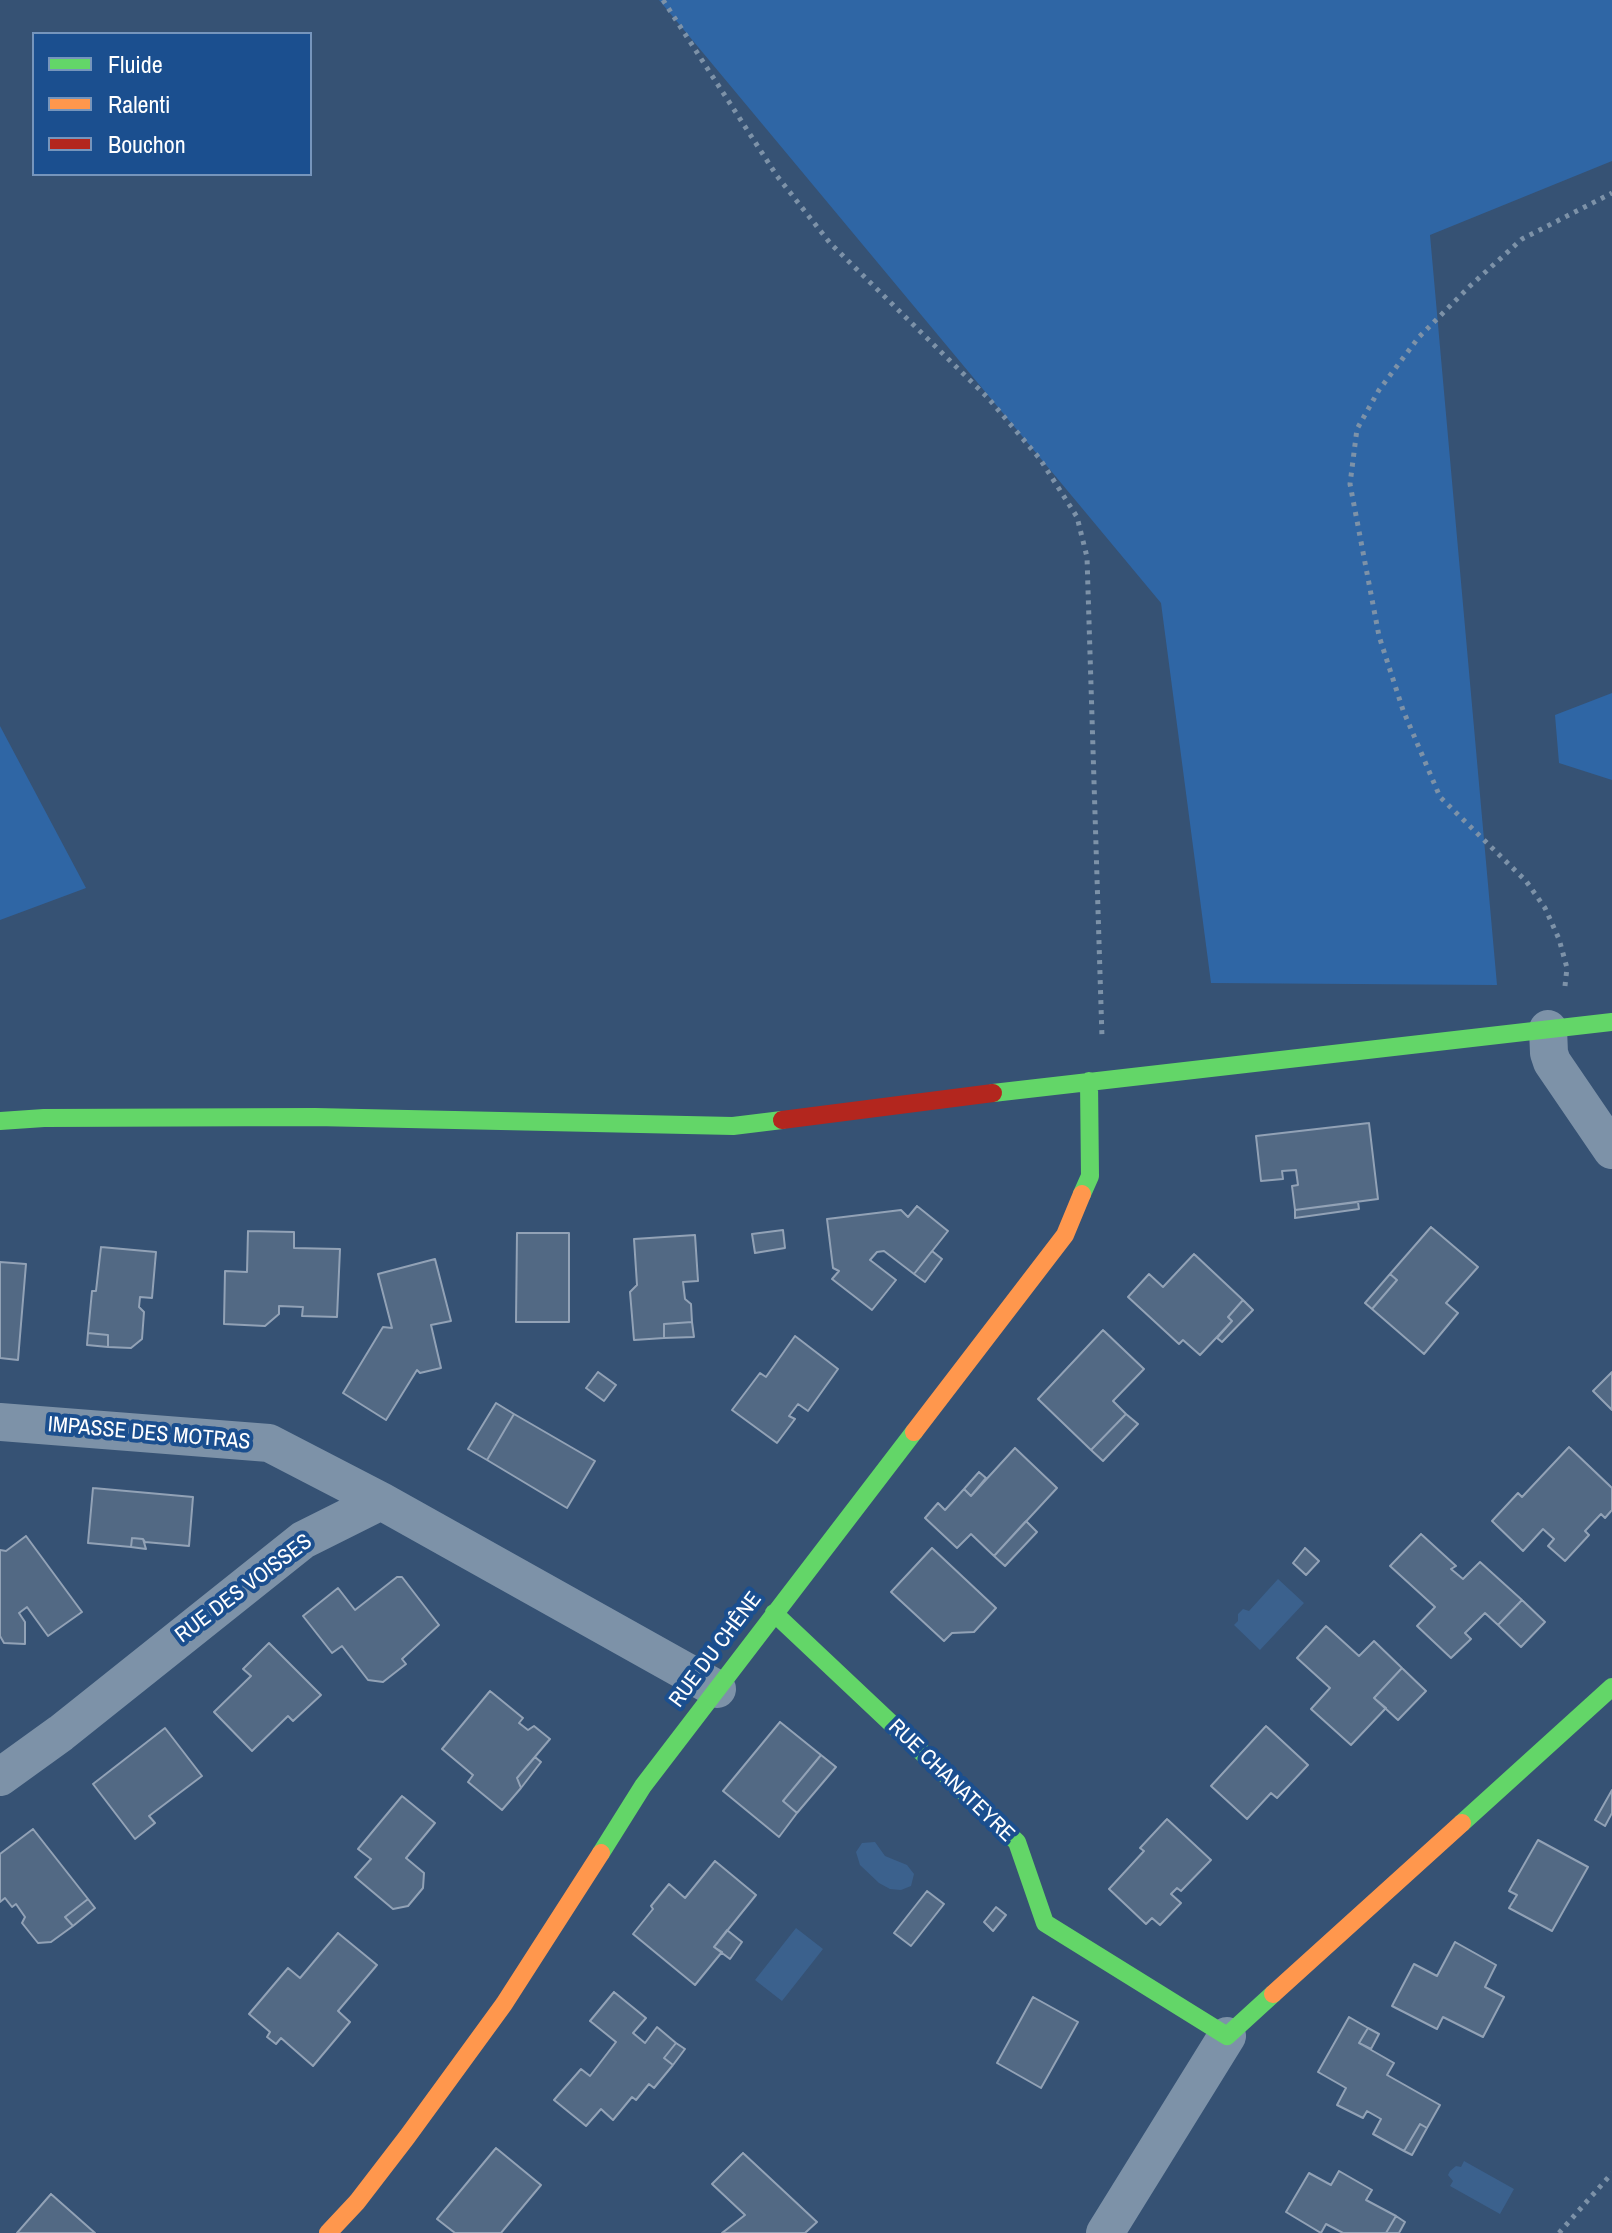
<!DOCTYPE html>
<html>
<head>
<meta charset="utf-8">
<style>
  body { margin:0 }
  #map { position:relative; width:1612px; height:2233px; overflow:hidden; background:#365274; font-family:"Archivo Narrow",sans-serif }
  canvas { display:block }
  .legend { position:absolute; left:32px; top:32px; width:280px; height:144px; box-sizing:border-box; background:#1b4f8f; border:2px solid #7695bc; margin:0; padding:10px 14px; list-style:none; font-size:24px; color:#fff }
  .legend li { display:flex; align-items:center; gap:16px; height:40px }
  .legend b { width:40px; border:2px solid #7695bc }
</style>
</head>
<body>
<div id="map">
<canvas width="1612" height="2233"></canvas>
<ul class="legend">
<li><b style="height:10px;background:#63d668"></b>Fluide</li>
<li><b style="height:10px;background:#ff974d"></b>Ralenti</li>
<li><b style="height:10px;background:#b3261e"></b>Bouchon</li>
</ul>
</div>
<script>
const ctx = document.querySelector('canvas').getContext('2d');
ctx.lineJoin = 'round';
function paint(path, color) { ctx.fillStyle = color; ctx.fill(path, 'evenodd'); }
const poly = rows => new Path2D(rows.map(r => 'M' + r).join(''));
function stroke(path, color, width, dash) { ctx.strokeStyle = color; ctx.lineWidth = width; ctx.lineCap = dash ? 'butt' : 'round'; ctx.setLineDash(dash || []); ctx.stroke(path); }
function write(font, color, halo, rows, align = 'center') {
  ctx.font = font + ' "Archivo Narrow",sans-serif'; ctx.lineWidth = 8; ctx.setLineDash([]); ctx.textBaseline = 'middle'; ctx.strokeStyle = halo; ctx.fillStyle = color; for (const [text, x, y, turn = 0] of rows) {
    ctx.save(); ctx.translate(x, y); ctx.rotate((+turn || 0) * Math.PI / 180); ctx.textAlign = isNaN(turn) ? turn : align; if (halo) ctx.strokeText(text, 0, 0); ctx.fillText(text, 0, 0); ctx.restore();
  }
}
const green = poly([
  [659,0,1612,0,1612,161,1430,235,1497,985,1211,983,1161,603],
  [1612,693,1612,780,1559,763,1555,715],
  [0,726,86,888,0,920]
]);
const water = poly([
  [1278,1579,1304,1603,1260,1650,1234,1625,1238,1621,1238,1614,1243,1609,1249,1611],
  [875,1842,885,1856,907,1865,914,1874,911,1886,901,1890,890,1889,879,1883,860,1865,856,1852,862,1843],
  [796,1928,823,1949,782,2001,755,1980],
  [1464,2161,1514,2189,1500,2214,1450,2186,1453,2181,1448,2175,1450,2171,1456,2166,1461,2167]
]);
const building = poly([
  [1369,1123,1378,1199,1295,1210,1292,1186,1298,1185,1296,1170,1282,1171,1283,1179,1261,1181,1256,1136,1369,1123],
  [1358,1202,1359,1209,1295,1218,1295,1210,1358,1202],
  [917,1206,948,1231,914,1274,884,1251,877,1252,870,1260,896,1280,872,1310,832,1279,839,1271,833,1268,827,1219,901,1210,908,1217,917,1206],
  [1431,1227,1478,1267,1446,1303,1458,1313,1424,1354,1372,1309,1397,1280,1390,1274,1431,1227],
  [783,1230,785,1248,755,1253,752,1234,783,1230],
  [248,1231,294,1232,294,1248,340,1249,337,1317,302,1316,303,1307,279,1306,279,1314,265,1326,224,1324,225,1271,247,1272,248,1231],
  [517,1233,569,1233,569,1322,516,1322,517,1233],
  [695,1235,698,1281,683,1282,685,1299,691,1304,692,1322,664,1324,664,1338,634,1340,630,1292,637,1285,634,1239,695,1235],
  [101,1247,156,1252,152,1298,140,1297,139,1307,144,1312,142,1339,131,1348,108,1347,108,1335,88,1333,92,1291,96,1291,101,1247],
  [932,1251,942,1259,925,1282,914,1274,932,1251],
  [1194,1254,1243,1300,1228,1317,1232,1321,1200,1355,1183,1340,1179,1344,1128,1297,1149,1274,1163,1287,1194,1254],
  [435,1259,451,1321,431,1325,441,1368,420,1373,417,1370,386,1420,343,1393,383,1327,392,1328,378,1274,435,1259],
  [0,1262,26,1264,18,1360,0,1358,0,1262],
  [1390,1274,1397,1280,1372,1309,1365,1303,1390,1274],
  [1243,1300,1253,1310,1222,1342,1217,1338,1232,1321,1228,1317,1243,1300],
  [692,1322,694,1337,664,1338,664,1324,692,1322],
  [1103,1330,1144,1369,1113,1401,1126,1414,1091,1450,1038,1399,1103,1330],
  [88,1333,108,1335,108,1347,87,1345,88,1333],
  [795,1336,838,1369,808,1411,798,1404,789,1416,795,1419,777,1443,732,1410,760,1373,766,1377,795,1336],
  [598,1372,616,1385,604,1401,586,1388,598,1372],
  [1612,1372,1612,1410,1593,1391,1612,1372],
  [496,1403,514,1414,487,1460,468,1449,496,1403],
  [514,1414,595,1461,567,1508,487,1460,514,1414],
  [1126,1414,1138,1424,1103,1461,1091,1450,1126,1414],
  [1569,1447,1612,1488,1612,1510,1605,1518,1601,1514,1585,1531,1589,1535,1565,1561,1548,1546,1554,1539,1543,1529,1523,1551,1492,1521,1518,1493,1522,1497,1569,1447],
  [1015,1448,1057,1488,994,1556,971,1534,957,1548,925,1518,938,1503,945,1510,964,1489,971,1496,1015,1448],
  [979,1472,986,1478,971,1496,964,1489,979,1472],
  [93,1488,193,1497,189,1546,145,1542,143,1539,132,1538,131,1547,88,1543,93,1488],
  [1026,1521,1037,1532,1005,1566,994,1556,1026,1521],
  [1421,1534,1456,1566,1451,1569,1463,1579,1480,1562,1522,1600,1498,1625,1485,1613,1465,1633,1471,1639,1451,1658,1417,1626,1435,1607,1390,1566,1421,1534],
  [26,1536,82,1612,48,1636,27,1607,19,1613,25,1622,25,1644,4,1643,0,1636,0,1550,6,1551,26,1536],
  [132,1538,143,1539,146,1549,131,1547,132,1538],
  [932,1548,996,1608,974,1632,952,1633,944,1641,891,1592,932,1548],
  [1305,1548,1319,1561,1306,1575,1293,1563,1305,1548],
  [397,1577,402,1577,439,1625,402,1659,406,1664,383,1682,368,1680,342,1646,332,1653,303,1616,338,1588,355,1610,397,1577],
  [1522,1600,1545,1622,1521,1647,1498,1625,1522,1600],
  [1326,1626,1359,1656,1374,1641,1402,1668,1374,1698,1386,1708,1351,1745,1311,1709,1330,1688,1297,1658,1326,1626],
  [269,1643,321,1695,293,1721,288,1716,252,1751,214,1712,251,1676,243,1669,269,1643],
  [1402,1668,1426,1691,1398,1720,1374,1698,1402,1668],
  [490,1691,523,1718,519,1723,528,1730,534,1726,550,1739,517,1778,521,1788,502,1810,468,1782,473,1775,442,1749,490,1691],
  [780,1722,821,1755,783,1801,797,1813,779,1837,723,1791,780,1722],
  [1266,1726,1308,1765,1277,1798,1271,1793,1247,1819,1211,1786,1266,1726],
  [165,1728,202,1776,149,1816,155,1823,135,1839,93,1784,165,1728],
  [821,1755,836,1767,797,1813,783,1801,821,1755],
  [535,1757,541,1762,521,1788,517,1778,535,1757],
  [1612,1790,1612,1813,1605,1826,1595,1820,1612,1790],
  [402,1796,435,1823,406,1858,424,1873,423,1888,408,1906,393,1909,355,1877,371,1859,358,1849,402,1796],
  [1167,1819,1211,1860,1181,1891,1177,1888,1171,1894,1181,1903,1160,1925,1152,1918,1146,1924,1109,1889,1144,1851,1140,1848,1167,1819],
  [33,1829,88,1899,65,1917,73,1926,51,1942,38,1943,22,1923,25,1917,16,1904,12,1907,5,1898,0,1902,0,1854,33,1829],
  [1538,1840,1588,1867,1552,1931,1509,1908,1517,1895,1509,1891,1538,1840],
  [715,1861,756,1895,714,1947,722,1952,695,1985,633,1934,653,1909,651,1906,669,1884,685,1898,715,1861],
  [927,1891,944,1904,911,1946,894,1933,927,1891],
  [88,1899,95,1908,73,1926,65,1917,88,1899],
  [996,1907,1006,1915,993,1931,984,1922,996,1907],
  [727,1930,742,1942,730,1959,714,1947,727,1930],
  [338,1933,377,1965,338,2011,350,2022,313,2066,281,2038,276,2044,267,2037,270,2032,249,2014,288,1968,300,1978,338,1933],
  [1455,1942,1496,1965,1485,1987,1504,1997,1483,2037,1443,2017,1437,2029,1392,2006,1414,1964,1437,1976,1455,1942],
  [614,1992,646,2018,633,2033,645,2043,657,2027,676,2043,664,2058,673,2065,654,2088,649,2084,636,2100,632,2097,613,2120,601,2109,586,2126,554,2100,581,2069,590,2076,616,2042,590,2021,614,1992],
  [1033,1997,1078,2022,1041,2088,997,2063,1033,1997],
  [1349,2017,1368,2028,1359,2043,1394,2063,1387,2075,1440,2105,1427,2128,1420,2124,1404,2151,1373,2134,1381,2119,1367,2111,1363,2118,1337,2105,1346,2088,1318,2072,1349,2017],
  [1368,2028,1379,2034,1371,2049,1359,2043,1368,2028],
  [676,2043,685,2049,673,2065,664,2058,676,2043],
  [1420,2124,1427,2128,1412,2155,1404,2151,1420,2124],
  [496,2148,541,2185,501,2233,455,2233,437,2219,496,2148],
  [743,2153,817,2222,805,2233,722,2233,745,2215,712,2184,743,2153],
  [1339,2171,1372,2190,1366,2200,1396,2216,1386,2233,1343,2233,1326,2224,1321,2233,1286,2212,1309,2173,1331,2185,1339,2171],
  [51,2194,95,2233,17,2233,51,2194],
  [1396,2216,1405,2222,1399,2233,1386,2233,1396,2216]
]);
const path = poly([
  [663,0,777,176,830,243,988,398,1040,459,1077,517,1087,557,1102,1038],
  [1565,986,1567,968,1559,939,1545,908,1526,881,1440,797,1403,710,1379,636,1350,484,1357,429,1379,390,1419,337,1470,286,1522,239,1612,193],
  [1559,2233,1612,2173]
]);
const street = poly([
  [1548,1029,1549,1053,1552,1062,1612,1150],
  [0,1422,269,1443,381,1501],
  [0,1777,61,1733,303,1540,381,1501,717,1689],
  [1105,2233,1227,2036]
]);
const fast = poly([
  [993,1093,1612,1022],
  [0,1121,44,1118,315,1117,733,1126,782,1120],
  [1082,1194,1090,1176,1089,1081],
  [774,1613,1017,1842,1045,1923,1227,2036,1273,1994],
  [1462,1823,1612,1687],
  [601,1853,643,1786,914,1432]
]);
const slow = poly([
  [914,1432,1065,1235,1082,1194],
  [1273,1994,1462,1823],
  [328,2233,357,2202,407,2137,504,2004,601,1853]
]);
const jam = poly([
  [782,1120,993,1093]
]);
const streetNames = [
  ["IMPASSE DES MOTRAS",149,1434,5],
  ["RUE DES VOISSES",244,1589,-37],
  ["RUE DU CHÊNE",716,1650,-53],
  ["RUE CHANATEYRE",951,1781,44]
];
paint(green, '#2f66a5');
paint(water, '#3b618d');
paint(building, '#526984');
stroke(building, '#92a2b6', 2);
stroke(path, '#7d92a8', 5, [4, 6]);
stroke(street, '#7d92a8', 38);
stroke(fast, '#63d668', 18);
stroke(slow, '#ff974d', 18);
stroke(jam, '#b3261e', 18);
write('22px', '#fff', '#1b4f8f', streetNames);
</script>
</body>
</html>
